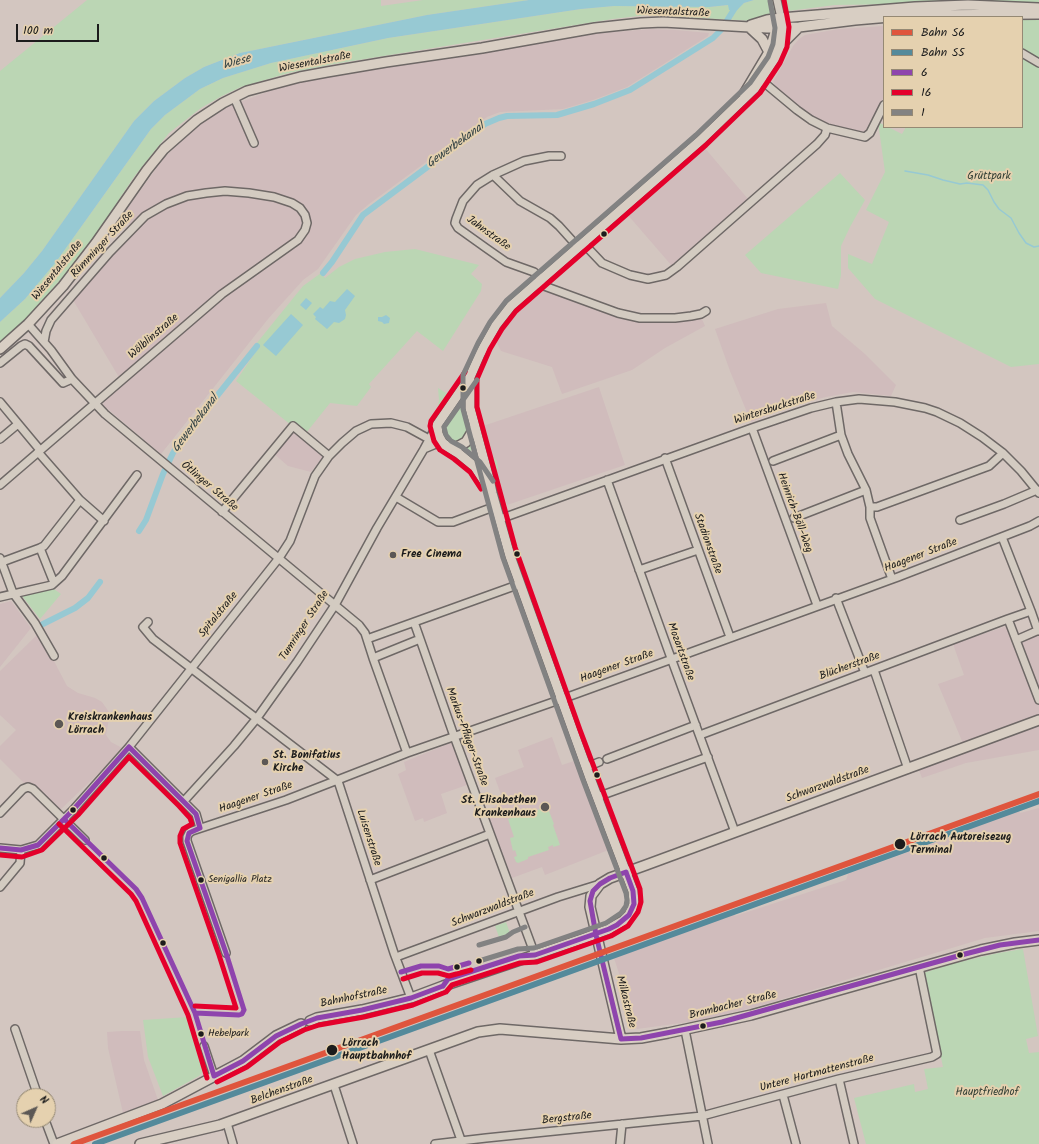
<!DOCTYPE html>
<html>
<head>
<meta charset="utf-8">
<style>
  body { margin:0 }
  #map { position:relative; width:1039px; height:1144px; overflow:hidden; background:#d3c6c0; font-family:Kalam,sans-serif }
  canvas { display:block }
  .legend { position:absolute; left:883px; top:16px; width:140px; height:112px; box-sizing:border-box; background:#e5d1af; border:1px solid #958974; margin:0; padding:5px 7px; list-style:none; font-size:12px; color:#1c1c1c }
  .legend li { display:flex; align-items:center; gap:8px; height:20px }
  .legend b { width:20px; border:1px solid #958974 }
  .north { position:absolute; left:16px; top:1088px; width:40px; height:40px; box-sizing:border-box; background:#e5d1af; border:1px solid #958974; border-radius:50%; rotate:45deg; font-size:11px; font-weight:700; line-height:16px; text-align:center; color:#1c1c1c }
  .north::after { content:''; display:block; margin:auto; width:14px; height:18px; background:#5c5855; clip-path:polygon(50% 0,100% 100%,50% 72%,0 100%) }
  .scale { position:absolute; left:16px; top:24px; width:83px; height:18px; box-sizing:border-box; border:2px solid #1c1c1c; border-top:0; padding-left:5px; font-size:12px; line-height:14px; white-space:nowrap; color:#1c1c1c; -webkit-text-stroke:3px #e5d1af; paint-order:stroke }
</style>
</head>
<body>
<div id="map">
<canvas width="1039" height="1144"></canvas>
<ul class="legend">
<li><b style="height:5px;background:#df553d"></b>Bahn S6</li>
<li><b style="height:5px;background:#548a9b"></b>Bahn S5</li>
<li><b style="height:5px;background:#8e44ad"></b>6</li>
<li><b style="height:5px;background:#e4002b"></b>16</li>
<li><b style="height:5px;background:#828282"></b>1</li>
</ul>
<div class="north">N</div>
<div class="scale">100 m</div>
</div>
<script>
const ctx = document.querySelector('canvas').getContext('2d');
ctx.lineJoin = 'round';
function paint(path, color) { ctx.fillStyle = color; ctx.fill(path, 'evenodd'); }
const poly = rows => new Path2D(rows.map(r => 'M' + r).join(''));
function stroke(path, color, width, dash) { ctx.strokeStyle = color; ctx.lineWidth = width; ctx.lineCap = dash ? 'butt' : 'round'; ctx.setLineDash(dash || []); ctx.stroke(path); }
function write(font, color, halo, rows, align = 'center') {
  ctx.font = font + ' Kalam,sans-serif'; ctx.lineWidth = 4; ctx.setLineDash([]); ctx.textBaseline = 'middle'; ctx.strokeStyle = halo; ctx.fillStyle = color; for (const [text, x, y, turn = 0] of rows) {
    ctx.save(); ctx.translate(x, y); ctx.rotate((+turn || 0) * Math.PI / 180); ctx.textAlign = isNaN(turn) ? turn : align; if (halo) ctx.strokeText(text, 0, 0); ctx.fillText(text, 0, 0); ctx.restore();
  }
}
const built = poly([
  [884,26,884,97,865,131,860,133,841,129,822,122,805,111,776,87,773,82,793,46,799,39,805,35,839,29],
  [651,29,675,30,709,33,708,36,627,87,593,100,563,109,500,112,487,117,369,204,356,215,318,269,303,280,268,319,161,454,103,405,104,401,123,384,73,300,134,231,127,220,127,209,163,159,195,128,212,117,227,107,291,83,577,35],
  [704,147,748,199,672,266,627,214],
  [542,289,620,319,661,322,701,317,705,326,665,348,632,370,562,394,552,367,501,351,496,341,509,321,537,292],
  [826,303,832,326,865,354,896,385,891,396,853,392,826,397,788,407,751,422,730,371,715,329,778,309],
  [599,387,625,465,507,505,480,427],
  [292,431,323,457,311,472,288,466,273,453],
  [11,601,31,628,0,667,0,604],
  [1007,626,1013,644,1039,635,1039,750,966,763,922,778,919,770,965,751,962,741,938,684,964,675,953,644],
  [37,635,42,638,67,686,78,693,95,698,102,702,109,712,109,719,106,735,111,742,124,749,59,811,26,785,0,759,0,746,16,730,0,715,0,671],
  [552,737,562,765,577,760,611,849,545,875,542,867,512,878,486,810,504,803,495,778,524,767,518,750],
  [453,742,467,785,441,794,447,813,424,822,423,818,415,821,398,774,406,770,404,762],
  [1039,808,1039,931,985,938,759,1006,703,1020,637,1029,614,958,734,912,735,916,846,880,848,874,950,837,949,833,1018,809,1020,813],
  [122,1031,140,1031,144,1060,158,1100,123,1113,108,1048,107,1032]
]);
const green = poly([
  [87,0,381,0,381,6,423,0,529,0,427,15,240,53,204,67,185,78,154,101,134,121,42,251,24,273,0,298,0,71],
  [754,0,1039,0,1039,5,975,3,835,5,788,11,754,21,647,15,613,19,334,64,289,73,241,87,222,96,201,108,169,133,134,177,100,228,76,262,26,319,0,343,0,322,25,299,56,262,151,129,165,115,200,89,223,78,271,63,388,38,581,9,614,6,709,7,729,5,738,8,744,3],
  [1022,17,1039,18,1039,364,1011,367,875,299,848,268,848,254,872,264,889,222,866,210,885,172,878,122,884,125,884,127,888,127,902,134,906,127,1022,127],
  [840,173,865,200,850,227,841,246,841,275,838,289,761,273,745,255],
  [415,249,479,265,471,274,482,284,481,291,443,351,417,331,369,384,371,387,357,406,330,403,306,433,291,425,236,381,259,347,256,344,303,286,321,273,325,278,339,267,355,259,385,252],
  [438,388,448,394,437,414,439,400],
  [456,405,459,405,464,411,469,425,468,434,462,442,448,444,442,434,444,427],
  [473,439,476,446,466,455,461,451],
  [477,450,486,479,470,458],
  [488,456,494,458,497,461,498,469,494,475],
  [54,589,61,594,40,619,22,596],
  [547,806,554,824,553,825,560,845,553,847,553,845,548,847,549,850,528,857,528,859,518,863,516,862,514,857,517,856,515,850,513,851,510,838,514,837,508,819,532,812,533,815,536,813,535,811],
  [506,922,510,933,499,937,495,926],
  [1023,949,1038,1036,1026,1039,1029,1053,1039,1052,1039,1144,866,1144,854,1098,914,1084,915,1092,928,1089,924,1069,943,1067,923,973,955,963,998,953],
  [188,1017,204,1070,199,1076,163,1096,148,1057,143,1020]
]);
const water = poly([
  [529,0,754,0,744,3,737,10,729,10,728,5,709,7,614,6,581,9,388,38,271,63,223,78,200,89,165,115,151,129,56,262,25,299,0,322,0,298,24,273,42,251,134,121,154,101,185,78,204,67,240,53,427,15],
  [347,289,355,296,345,310,346,315,345,319,339,323,334,322,327,329,315,319,316,317,313,314,320,307,323,309,330,301,335,302],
  [306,298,312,303,306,310,300,305],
  [291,314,303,325,276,356,263,345],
  [386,315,390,318,389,323,384,324,382,322,378,321,378,317,382,317]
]);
const stream = poly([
  [905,171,928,175,943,180,960,184,967,183,983,185,988,190,994,202,999,209,1011,218,1019,233,1026,243,1034,247,1039,246]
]);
const canal = poly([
  [323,273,332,262,363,215,485,124,499,118,507,116,557,115,594,104,630,90,713,38,721,30,740,0],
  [139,531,146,520,163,474,173,453,180,442,257,346],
  [41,625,75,608,88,598,100,582]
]);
const minor = poly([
  [777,0,781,18],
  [1022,53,1039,63],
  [761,80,797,110,811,120,827,128,865,137,870,133,884,105],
  [234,97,254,143],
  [493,175,520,201,550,218,559,226,578,247],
  [583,243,602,263,630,275,648,279,666,275,677,267,817,144,825,135,827,128],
  [542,279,534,272,506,262,486,248,458,228,455,223,456,219,463,201,477,185,493,175,524,161,549,156,561,156],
  [536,283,618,313,640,318,675,318,691,316,701,314,706,311],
  [28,324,51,350,72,379,105,414,359,625,365,633,373,658,407,753],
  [0,363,21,346,25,344,29,346,63,383,72,379],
  [0,402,40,450],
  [836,402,841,435,848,454,866,490,870,507,870,518,892,579],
  [752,428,817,605],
  [0,439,18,424],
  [424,449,436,444,446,446],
  [38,452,80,500,104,521],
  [665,458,730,637],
  [773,461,841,435],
  [607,480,671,658,735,832],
  [0,485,222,294,298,240,305,230,307,223,305,215,300,208,292,203,274,197,249,193,225,191,206,193,187,196,166,204,145,216,110,252,51,320,46,331,44,342],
  [396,497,438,522,453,522,496,506],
  [870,507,877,507,989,466,1003,453],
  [222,512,293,426,329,456],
  [794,518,866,490],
  [500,519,752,428,811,408,836,402,859,399,895,402,925,408,937,412,960,423,982,437,1003,453,1021,471,1039,493],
  [960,520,1004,504,1037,490],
  [1002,537,1031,611],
  [40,548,54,583],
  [0,558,13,593,35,623,54,656],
  [2,562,40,548,44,546,80,500],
  [639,570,698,550],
  [0,597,52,585,62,576,137,475],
  [836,598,865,673],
  [148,622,143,627,153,639,338,781,394,953,411,998],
  [1038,631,1031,611,1008,619,1039,700],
  [367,639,520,584],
  [420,639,454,736,535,955],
  [1016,640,1039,630],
  [373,658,420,639,414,622],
  [874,670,908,769],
  [700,735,1008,619],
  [129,747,196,814,200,828],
  [607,759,696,725],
  [587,767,599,762],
  [597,797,708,757],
  [184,801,234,746,257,718,297,662,335,605,377,528,424,449,437,425],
  [0,813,23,789,28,787,33,789,85,840],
  [0,848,21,850,38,845,73,810,129,747,279,558,290,541,315,476,329,456,342,443,356,431,371,424,391,423,407,427,429,439],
  [370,880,490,834],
  [0,887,20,863,21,850],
  [226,953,187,841,187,837,189,833,192,831,286,800,407,753,562,699,898,577,1030,526,1039,521],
  [396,957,558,897,600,884],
  [15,1029,38,1096],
  [685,1030,708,1144],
  [204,1046,214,1076],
  [429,1050,461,1140],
  [839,1079,854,1144],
  [334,1085,353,1144],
  [783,1095,796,1144],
  [45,1120,54,1144],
  [227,1123,233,1144],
  [435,1144,486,1138,702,1116,839,1079,932,1057,937,1054,919,967],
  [620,1144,622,1124]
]);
const major = poly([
  [751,25,767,20,781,18,915,7,968,5,1039,8],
  [749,27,762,39,769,52],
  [780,46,799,27],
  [744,94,769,52,778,23],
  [0,349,28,324,63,286,96,243,147,170,164,149,197,120,223,103,247,91,300,77,327,72,386,62,482,48,595,28,641,23,663,22,767,28,799,27,855,20,913,15,1039,14],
  [470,379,470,408,489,479,492,493,510,556,590,778,633,891,634,904,629,915,623,921,609,929],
  [448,446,457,447,466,442,475,427],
  [492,493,475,467,458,453,446,446,442,442,438,434,437,425,470,377,480,354,496,325,511,306,701,140,755,88,777,55,780,46,782,28,781,18],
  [310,1021,317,1018,362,1010,411,998,443,986,585,938],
  [621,1039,590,907,591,896,600,884,610,878,646,865,1039,720],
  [57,1144,162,1104,243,1061,276,1036,301,1024],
  [140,1144,220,1125,478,1032,500,1029,621,1039,641,1038,668,1033,751,1015,981,950,1015,943,1039,940]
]);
const majorBridge = poly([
  [585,938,609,929]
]);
const bus1 = poly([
  [129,747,196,814,200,828],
  [64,819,136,889,142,898,195,1013,214,1076],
  [200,828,189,833,187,841,226,953,244,1010],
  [0,848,21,850,38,845,73,810,129,747],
  [401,972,421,966,439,966,448,969,469,963],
  [443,986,448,979,519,956,535,955,609,929,617,925,629,915,634,904,633,891,626,872],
  [195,1013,239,1015,242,1014,244,1010],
  [621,1039,641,1038,722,1022,965,954,1000,945,1039,940],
  [621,1039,596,935,590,901,593,891,600,884,610,878,626,872],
  [214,1076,243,1061,276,1036,301,1024,317,1018,362,1010,411,998,443,986]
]);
const bus2 = poly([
  [465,372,431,421,430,426,434,441,440,450,454,459,470,472,481,489],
  [59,824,131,894,136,901,188,1015,207,1078],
  [0,855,22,857,42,850,78,815,129,757,179,806,190,818,192,824,183,829,180,836,180,843,219,955,236,1008,195,1006],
  [403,979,422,973,438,973,449,976,471,970],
  [217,1082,247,1067,280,1042,304,1030,319,1025,364,1017,413,1005,446,992,452,985,520,963,537,962,611,936,628,926,638,912,641,902,640,889,580,730,515,547,477,407,477,379,490,349,502,329,516,311,706,145,760,93,780,63,787,47,789,27,784,0]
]);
const bus3 = poly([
  [477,380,444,427,446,435,451,441,462,447,480,462,493,481],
  [479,945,506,937,513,932,525,927],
  [479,961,518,949,534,948,606,923,621,913,626,906,627,900,626,893,583,780,503,558,463,409,463,375,478,343,490,322,506,301,696,135,750,83,768,57,773,44,775,28,770,1]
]);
const rail1 = poly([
  [74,1144,1039,794]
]);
const rail2 = poly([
  [95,1144,1039,801]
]);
const markers = [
  [604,234,3.5,"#1c1c1c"],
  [463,388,3.5,"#1c1c1c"],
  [517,554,3.5,"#1c1c1c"],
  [393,555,4,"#5c5855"],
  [59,724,5,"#5c5855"],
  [265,762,4,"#5c5855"],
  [597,775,3.5,"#1c1c1c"],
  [545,807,5,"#5c5855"],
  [73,810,3.5,"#1c1c1c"],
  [900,844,6,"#1c1c1c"],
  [104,858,3.5,"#1c1c1c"],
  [201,880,3.5,"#1c1c1c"],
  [163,943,3.5,"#1c1c1c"],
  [960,955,3.5,"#1c1c1c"],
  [479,961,3.5,"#1c1c1c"],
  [457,967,3.5,"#1c1c1c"],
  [703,1026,3.5,"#1c1c1c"],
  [201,1034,3.5,"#1c1c1c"],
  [332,1050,6,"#1c1c1c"]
];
const busNames = [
  ["Senigallia Platz",208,880],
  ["Hebelpark",208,1034]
];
const streetNames = [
  ["Wiesentalstraße",673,13,2],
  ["Wiesentalstraße",315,63,-11],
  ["Jahnstraße",488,234,36],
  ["Rümminger Straße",103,245,-47],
  ["Wiesentalstraße",58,271,-51],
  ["Wölblinstraße",154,337,-41],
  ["Wintersbuckstraße",775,409,-18],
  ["Ötlinger Straße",209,487,40],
  ["Heinrich-Böll-Weg",794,513,70],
  ["Stadionstraße",707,544,70],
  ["Haagener Straße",921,556,-21],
  ["Spitalstraße",219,615,-51],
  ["Tumringer Straße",305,626,-57],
  ["Mozartstraße",680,652,70],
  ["Haagener Straße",617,667,-20],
  ["Blücherstraße",850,667,-20],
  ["Markus-Pflüger-Straße",466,737,70],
  ["Schwarzwaldstraße",828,785,-20],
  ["Haagener Straße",256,798,-19],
  ["Luisenstraße",368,838,72],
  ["Schwarzwaldstraße",493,909,-21],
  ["Bahnhofstraße",354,998,-12],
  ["Milkastraße",625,1002,76],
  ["Brombacher Straße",733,1006,-14],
  ["Untere Hartmattenstraße",817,1074,-15],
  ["Belchenstraße",282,1091,-20],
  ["Bergstraße",567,1119,-6]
];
const parkNames = [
  ["Grüttpark",989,177],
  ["Hauptfriedhof",987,1093]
];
const poiNames = [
  ["Free Cinema",401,555],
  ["Kreiskrankenhaus",68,718],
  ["Lörrach",68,731],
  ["St. Bonifatius",273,756],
  ["Kirche",273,769],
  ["St. Elisabethen",536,801,"right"],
  ["Krankenhaus",536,814,"right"]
];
const stopNames = [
  ["Lörrach Autoreisezug",910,838],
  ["Terminal",910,851],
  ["Lörrach",342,1044],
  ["Hauptbahnhof",342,1057]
];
const waterNames = [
  ["Wiese",237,63,-16],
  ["Gewerbekanal",456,146,-36],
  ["Gewerbekanal",196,424,-53]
];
paint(built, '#d0bcbc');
paint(green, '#bbd6b4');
paint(water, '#97c9d3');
stroke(stream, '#97c9d3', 1.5);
stroke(canal, '#97c9d3', 6);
stroke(minor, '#6e6866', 10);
stroke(major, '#6e6866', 12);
stroke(minor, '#d3cbc1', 7);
stroke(major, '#d8cec3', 9);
stroke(majorBridge, '#6e6866', 12, []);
stroke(majorBridge, '#d8cec3', 9);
stroke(bus1, '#8e44ad', 5);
stroke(bus2, '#e4002b', 5);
stroke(bus3, '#828282', 5);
stroke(rail1, '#df553d', 6);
stroke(rail2, '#548a9b', 6);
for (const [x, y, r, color] of markers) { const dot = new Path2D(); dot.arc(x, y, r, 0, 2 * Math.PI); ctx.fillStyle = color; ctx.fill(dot); stroke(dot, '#e5d1af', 1.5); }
write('10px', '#1c1c1c', '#e5d1af', busNames, 'left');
write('11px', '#1c1c1c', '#e5d1af', streetNames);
write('11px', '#384439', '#e5d1af', parkNames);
write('bold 11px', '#1c1c1c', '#e5d1af', poiNames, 'left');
write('bold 11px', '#1c1c1c', '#e5d1af', stopNames, 'left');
write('italic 12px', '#2f3f42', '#e5d1af', waterNames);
</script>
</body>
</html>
